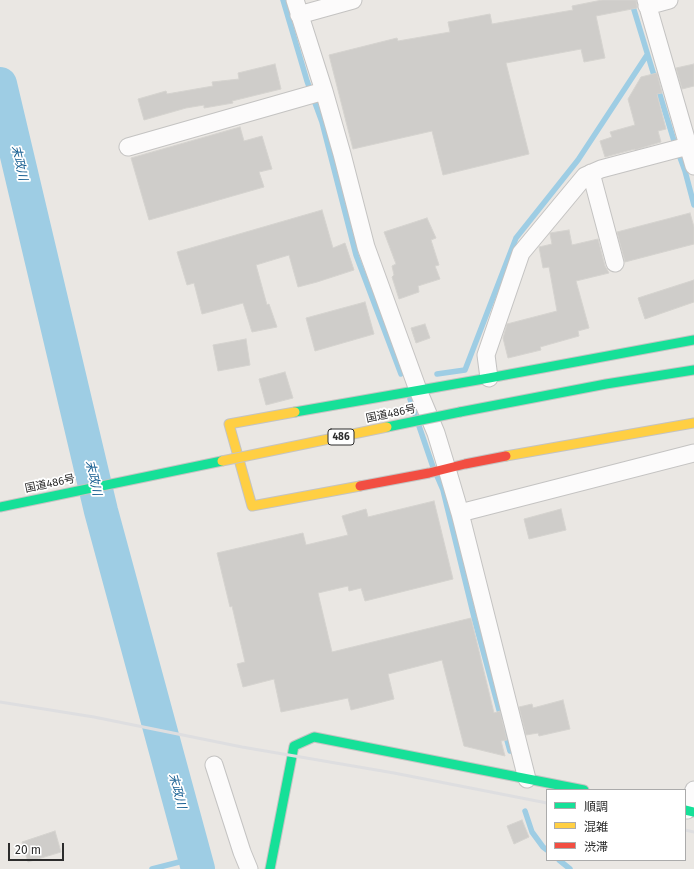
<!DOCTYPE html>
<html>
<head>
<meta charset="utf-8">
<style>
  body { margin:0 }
  #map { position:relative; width:694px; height:869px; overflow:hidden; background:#eae7e3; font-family:"Fira Sans","Noto Sans JP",sans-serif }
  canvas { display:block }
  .legend { position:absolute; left:546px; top:789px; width:140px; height:72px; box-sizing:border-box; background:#fff; border:1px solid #ababab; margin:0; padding:5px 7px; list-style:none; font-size:12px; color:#2c2c2c }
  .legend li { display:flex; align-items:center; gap:8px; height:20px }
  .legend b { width:20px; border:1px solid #ababab }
  .scale { position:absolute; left:8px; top:843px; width:56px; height:18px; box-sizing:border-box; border:2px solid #2c2c2c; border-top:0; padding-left:5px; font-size:12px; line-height:14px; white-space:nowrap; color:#2c2c2c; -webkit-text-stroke:3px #fff; paint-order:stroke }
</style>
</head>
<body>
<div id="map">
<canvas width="694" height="869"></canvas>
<ul class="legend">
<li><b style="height:5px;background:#16e098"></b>順調</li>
<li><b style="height:5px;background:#ffcf43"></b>混雑</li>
<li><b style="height:5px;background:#f24e42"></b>渋滞</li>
</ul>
<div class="scale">20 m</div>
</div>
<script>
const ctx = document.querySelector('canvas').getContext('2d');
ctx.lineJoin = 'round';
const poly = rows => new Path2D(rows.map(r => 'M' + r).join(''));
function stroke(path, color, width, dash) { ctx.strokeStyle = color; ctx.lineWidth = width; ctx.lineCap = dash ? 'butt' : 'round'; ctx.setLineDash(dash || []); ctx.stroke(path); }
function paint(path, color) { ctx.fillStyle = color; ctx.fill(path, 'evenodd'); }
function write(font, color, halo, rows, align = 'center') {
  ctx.font = font + ' "Fira Sans","Noto Sans JP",sans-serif'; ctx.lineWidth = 3.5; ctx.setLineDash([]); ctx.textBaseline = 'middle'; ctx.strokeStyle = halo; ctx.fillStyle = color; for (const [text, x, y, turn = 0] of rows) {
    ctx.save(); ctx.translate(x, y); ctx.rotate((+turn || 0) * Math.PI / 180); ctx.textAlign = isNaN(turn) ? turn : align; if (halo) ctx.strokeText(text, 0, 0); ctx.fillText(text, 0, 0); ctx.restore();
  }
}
const stream = poly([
  [283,0,307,81,322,122,356,255,401,374],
  [631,0,674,141,685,171,694,205],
  [437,374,465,370,516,238,578,160,647,55],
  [410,399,416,418],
  [419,426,433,467],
  [437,476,443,490,475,621,501,717],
  [505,733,510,751],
  [525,811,532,832,543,847,547,850],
  [559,860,570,869],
  [152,869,195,858]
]);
const river = poly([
  [0,84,101,511,198,869]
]);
const building = poly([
  [602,0,636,0,637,6,637,8,596,16,605,58,584,62,581,49,506,63,529,154,443,175,432,131,353,149,329,55,397,38,398,41,450,32,448,22,490,14,492,24,573,10,572,6,602,0],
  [275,64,281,89,232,101,233,103,204,108,204,105,186,108,144,120,138,99,166,91,167,94,213,86,212,82,239,79,238,73,275,64],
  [694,64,694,86,682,89,676,68,694,64],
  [657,73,662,93,657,94,666,129,658,131,661,142,635,150,635,149,605,157,600,141,612,137,610,132,635,125,628,99,641,77,657,73],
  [240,127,244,141,262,136,272,169,259,172,264,187,149,220,131,158,240,127],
  [322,210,333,248,345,243,354,270,317,282,298,287,289,255,256,265,267,305,269,304,277,327,252,332,243,303,202,314,194,283,187,285,177,252,322,210],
  [690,213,694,227,694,244,625,262,617,232,690,213],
  [427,218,436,238,431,240,439,265,435,266,440,279,418,286,419,292,399,299,392,277,394,275,392,266,396,264,384,232,427,218],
  [569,230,572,245,598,239,605,266,609,273,576,281,589,328,578,331,579,336,540,347,541,350,508,358,503,338,507,324,557,311,549,267,543,268,539,247,552,244,550,234,550,233,569,230],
  [694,280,694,302,645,319,638,298,694,280],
  [365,302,374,334,315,351,306,318,365,302],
  [425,324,430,338,416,343,411,328,425,324],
  [246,339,250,365,218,371,213,345,246,339],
  [285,372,293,398,266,405,259,379,285,372],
  [434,501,453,579,365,601,361,588,349,591,348,586,318,593,332,652,471,618,494,713,500,711,507,740,501,741,505,756,464,746,442,660,388,674,394,699,351,710,348,698,281,712,274,679,243,687,237,664,245,662,232,606,230,607,217,553,303,533,306,545,348,535,342,516,366,509,368,517,434,501],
  [561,509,566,530,529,539,524,519,561,509],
  [563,700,570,729,539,736,538,733,526,735,519,707,532,704,533,708,563,700],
  [522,820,529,837,514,844,507,826,522,820],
  [55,831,61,852,28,862,22,842,55,831]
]);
const street = poly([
  [295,0,324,91,342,154,366,247,418,390,436,433,447,469,460,513,527,779],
  [646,0,694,166],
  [647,6,669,0],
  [299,15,353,0],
  [128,147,324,91],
  [591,173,615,263],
  [489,378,486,355,521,253,585,176,601,169,688,146],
  [460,513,694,453],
  [214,765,242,852,249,869],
  [687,810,694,790]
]);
const fast = poly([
  [295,412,489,378,694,340],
  [460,412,606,384,694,370],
  [0,507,222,461],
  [685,810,694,812],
  [270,869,294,746,314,737,584,790]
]);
const slow = poly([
  [295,412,229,424,252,506,360,486],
  [506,456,694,423]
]);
const jam = poly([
  [360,486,429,473,465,464,506,456]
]);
const rail = poly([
  [0,702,94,717,242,747,394,773,547,803],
  [685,830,694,832]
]);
const fastBridge = poly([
  [387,427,460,412]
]);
const slowBridge = poly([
  [222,461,387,427]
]);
const shields = [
  [341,437,26]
];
const shieldNames = [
  ["486",341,437]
];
const streetNames = [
  ["国道486号",391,414,-12],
  ["国道486号",50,484,-12]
];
const waterNames = [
  ["末政川",19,163,77],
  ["末政川",93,478,77],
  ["末政川",177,791,75]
];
stroke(stream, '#9ecde4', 5.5);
stroke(river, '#9ecde4', 34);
paint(building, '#cfcdca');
stroke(building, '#d5d3cf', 1);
stroke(street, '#c4c3c2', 19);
stroke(fast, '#c4c3c2', 11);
stroke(slow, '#c4c3c2', 11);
stroke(jam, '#c4c3c2', 11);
stroke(street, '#fcfbfb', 17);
stroke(fast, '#16e098', 9);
stroke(slow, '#ffcf43', 9);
stroke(jam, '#f24e42', 9);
stroke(rail, '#dedee0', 3);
stroke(fastBridge, '#c6c4c2', 11, []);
stroke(slowBridge, '#c6c4c2', 11, []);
stroke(fastBridge, '#16e098', 9);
stroke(slowBridge, '#ffcf43', 9);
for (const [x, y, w] of shields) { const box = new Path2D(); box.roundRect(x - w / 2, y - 8, w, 16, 3); ctx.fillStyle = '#fff'; ctx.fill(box); stroke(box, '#2c2c2c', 1); }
write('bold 10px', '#2c2c2c', null, shieldNames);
write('11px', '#2c2c2c', '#fff', streetNames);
write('italic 12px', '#1a6193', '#fff', waterNames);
</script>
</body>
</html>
